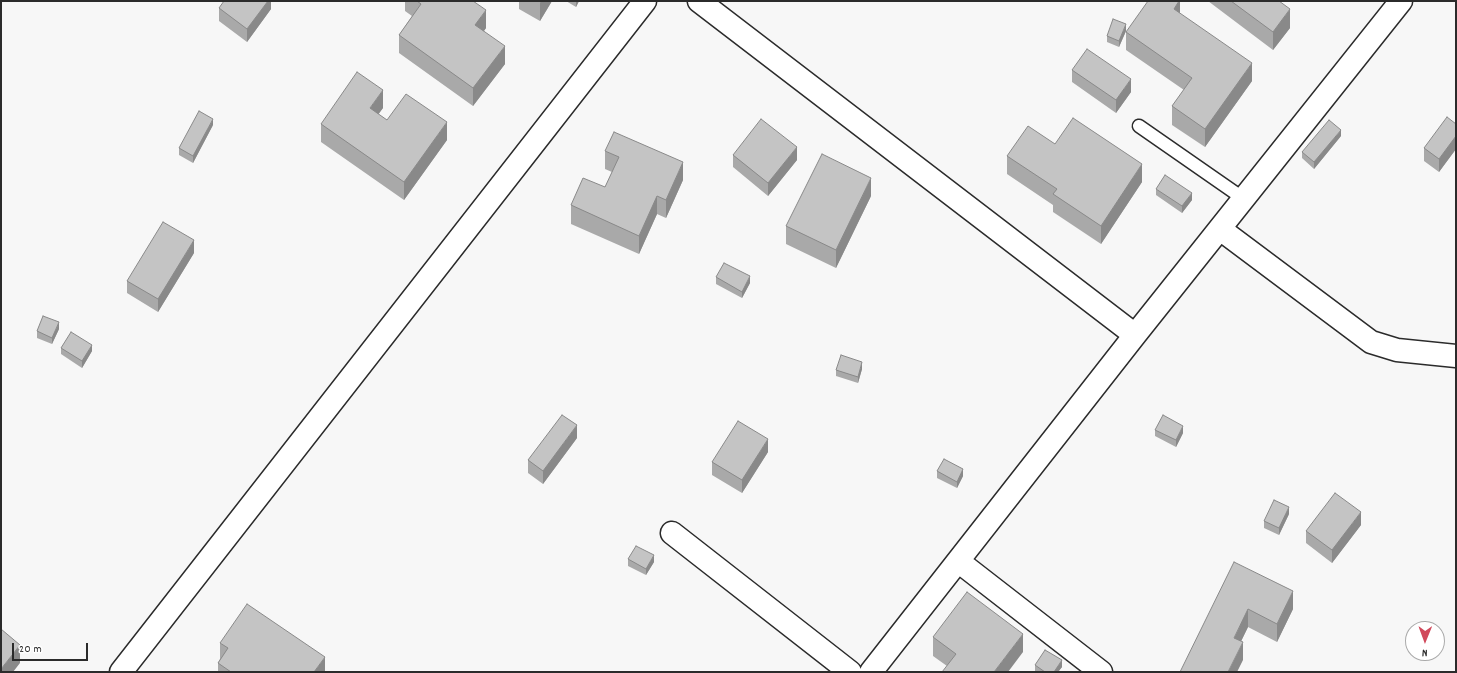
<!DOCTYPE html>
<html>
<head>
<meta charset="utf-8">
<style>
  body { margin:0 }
  #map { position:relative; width:1457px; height:673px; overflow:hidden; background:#f7f7f7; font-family:Dekko,sans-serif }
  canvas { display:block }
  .frame { position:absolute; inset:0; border:2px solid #2b2b2b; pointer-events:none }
  .north { position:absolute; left:1405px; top:621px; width:40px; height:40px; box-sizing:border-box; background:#fff; border:1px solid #aaa; border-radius:50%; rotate:181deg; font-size:11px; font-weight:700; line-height:16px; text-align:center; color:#2b2b2b }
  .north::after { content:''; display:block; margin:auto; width:14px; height:18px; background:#d1495b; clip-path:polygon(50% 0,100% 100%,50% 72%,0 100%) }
  .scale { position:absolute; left:12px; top:643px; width:76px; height:18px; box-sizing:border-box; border:2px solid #2b2b2b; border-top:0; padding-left:5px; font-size:12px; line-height:14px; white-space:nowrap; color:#2b2b2b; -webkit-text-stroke:3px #fff; paint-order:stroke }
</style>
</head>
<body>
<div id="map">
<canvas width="1457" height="673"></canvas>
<div class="frame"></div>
<div class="north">N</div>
<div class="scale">20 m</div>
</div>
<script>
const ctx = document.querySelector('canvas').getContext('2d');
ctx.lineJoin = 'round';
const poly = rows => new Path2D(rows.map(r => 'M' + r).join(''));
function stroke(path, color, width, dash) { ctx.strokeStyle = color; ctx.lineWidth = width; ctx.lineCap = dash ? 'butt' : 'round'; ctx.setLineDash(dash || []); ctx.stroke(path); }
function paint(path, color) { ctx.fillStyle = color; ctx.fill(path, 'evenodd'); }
const service = poly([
  [1139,126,1244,199]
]);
const minor = poly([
  [699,1,1135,335],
  [1220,229,1371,342,1397,350,1456,356],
  [672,533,850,672],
  [958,561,1101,672],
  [121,672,645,1],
  [871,672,1135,335,1401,1]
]);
const wall = poly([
  [271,1,271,9,247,42,219,21,219,8],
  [405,1,473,1,486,28,484,31,505,64,473,106,399,53,399,35,412,16,405,11],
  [519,1,552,1,540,21,519,9],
  [566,1,579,1,576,7],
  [1180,1,1180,14,1252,81,1205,147,1172,125,1172,106,1184,90,1126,50,1126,32],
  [1208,1,1279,1,1290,28,1273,50],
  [1126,31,1119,47,1107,42,1107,36],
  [1072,70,1131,92,1116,113,1072,82],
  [383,108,378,114,387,120,447,140,404,200,321,142,321,124],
  [1456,124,1456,149,1439,172,1424,161,1424,148],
  [213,125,193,163,179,155,179,148],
  [1341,136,1314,169,1302,158,1302,152],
  [1055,144,1142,182,1101,244,1053,212,1053,205,1007,174,1007,156],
  [605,151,683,180,666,218,657,214,639,254,571,224,571,205,605,187,612,172,605,169],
  [733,155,797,160,768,196,733,167],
  [1456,169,1456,183,1455,182,1455,170],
  [1156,189,1192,200,1182,213,1156,195],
  [871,196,836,268,786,244,786,226],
  [194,253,158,312,127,293,127,281],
  [716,277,750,283,742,298,716,284],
  [59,329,52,344,37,338,37,331],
  [61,348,92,351,82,368,61,354],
  [862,369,858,383,836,376,836,370],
  [1155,430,1183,433,1176,447,1155,436],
  [577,438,543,484,528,473,528,460],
  [768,452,742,493,712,475,712,462],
  [937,471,963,476,957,488,937,478],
  [1289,514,1279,535,1264,528,1264,521],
  [1361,525,1332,563,1306,543,1306,531],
  [628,559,654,562,646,575,628,566],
  [1234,562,1293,609,1277,642,1248,627,1241,641,1243,660],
  [933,637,1023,652,947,666,933,656],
  [220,643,325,672,218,672,218,663,220,659],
  [1035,665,1062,667,1058,672,1035,672]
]);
const shadedWall = poly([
  [268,1,271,1,271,9,247,42,247,29],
  [541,1,552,1,540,21,540,3],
  [576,1,579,1,576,7],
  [1179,1,1180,1,1180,17,1174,9],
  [1290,9,1290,28,1273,50,1273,32],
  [486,10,486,28,475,43,475,25],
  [1126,24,1126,31,1119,47,1119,41],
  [505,46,505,64,473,106,473,88],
  [1252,63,1252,81,1205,147,1205,129],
  [1131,79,1131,92,1116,113,1116,100],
  [383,90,383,108,370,126,370,108],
  [213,119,213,125,193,163,193,156],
  [447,122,447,140,404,200,404,182],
  [1341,130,1341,136,1314,169,1314,162],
  [1456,136,1456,149,1439,172,1439,159],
  [797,147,797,160,768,196,768,183],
  [683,162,683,180,666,218,666,200],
  [1142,164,1142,182,1101,244,1101,226],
  [871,178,871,196,836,268,836,250],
  [1192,193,1192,200,1182,213,1182,206],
  [657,196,657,214,639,254,639,236],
  [194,240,194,253,158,312,158,299],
  [750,276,750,283,742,298,742,292],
  [59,322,59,329,52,344,52,338],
  [92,345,92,351,82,368,82,361],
  [862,362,862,369,858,383,858,377],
  [577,425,577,438,543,484,543,471],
  [1183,426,1183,433,1176,447,1176,440],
  [768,439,768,452,742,493,742,480],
  [963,469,963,476,957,488,957,482],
  [1289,507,1289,514,1279,535,1279,528],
  [1361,512,1361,525,1332,563,1332,550],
  [654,555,654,562,646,575,646,569],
  [1293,591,1293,609,1277,642,1277,624],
  [1248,609,1248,627,1234,656,1234,638],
  [1023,634,1023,652,1008,672,994,672],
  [1243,642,1243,660,1237,672,1228,672],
  [20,645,20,663,13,672,1,672,1,669],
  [325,657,325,672,314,672],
  [1062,660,1062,667,1058,672,1054,672]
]);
const building = poly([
  [224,1,268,1,247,29,219,8,224,1],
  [417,1,473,1,486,10,475,25,505,46,473,88,399,35,421,4,417,1],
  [1148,1,1179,1,1174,9,1252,63,1205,129,1172,106,1192,78,1126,32,1148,1],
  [1231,1,1279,1,1290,9,1273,32,1231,1],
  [1113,19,1126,24,1119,41,1107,36,1113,19],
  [1087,49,1131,79,1116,100,1072,70,1087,49],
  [357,72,383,90,370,108,387,120,406,94,447,122,404,182,321,124,357,72],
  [199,111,213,119,193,156,179,148,199,111],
  [1447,117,1456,124,1456,136,1439,159,1424,148,1447,117],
  [1073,118,1142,164,1101,226,1053,194,1057,189,1007,156,1028,126,1055,144,1073,118],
  [761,119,797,147,768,183,733,155,761,119],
  [1329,120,1341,130,1314,162,1302,152,1329,120],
  [614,132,683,162,666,200,657,196,639,236,571,205,583,178,605,187,619,157,605,151,614,132],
  [822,154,871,178,836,250,786,226,822,154],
  [1165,175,1192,193,1182,206,1156,189,1165,175],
  [163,222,194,240,158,299,127,281,163,222],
  [724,263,750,276,742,292,716,277,724,263],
  [43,316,59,322,52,338,37,331,43,316],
  [71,332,92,345,82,361,61,348,71,332],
  [841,355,862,362,858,377,836,370,841,355],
  [562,415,577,425,543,471,528,460,562,415],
  [1163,415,1183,426,1176,440,1155,430,1163,415],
  [738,421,768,439,742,480,712,462,738,421],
  [944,459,963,469,957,482,937,471,944,459],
  [1335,493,1361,512,1332,550,1306,531,1335,493],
  [1274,500,1289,507,1279,528,1264,521,1274,500],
  [636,546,654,555,646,569,628,559,636,546],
  [1234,562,1293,591,1277,624,1248,609,1234,638,1243,642,1228,672,1180,672,1234,562],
  [967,592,1023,634,994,672,942,672,956,654,933,637,967,592],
  [247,604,325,657,314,672,231,672,218,663,228,648,220,643,247,604],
  [1,629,20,645,1,669,1,629],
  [1045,650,1062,660,1054,672,1045,672,1035,665,1045,650]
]);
stroke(service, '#2b2b2b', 15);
stroke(minor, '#2b2b2b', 25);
stroke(service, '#fff', 12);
stroke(minor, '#fff', 22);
paint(wall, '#a9a9a9');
paint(shadedWall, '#898989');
paint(building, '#c4c4c4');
stroke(building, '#898989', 1);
</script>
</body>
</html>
